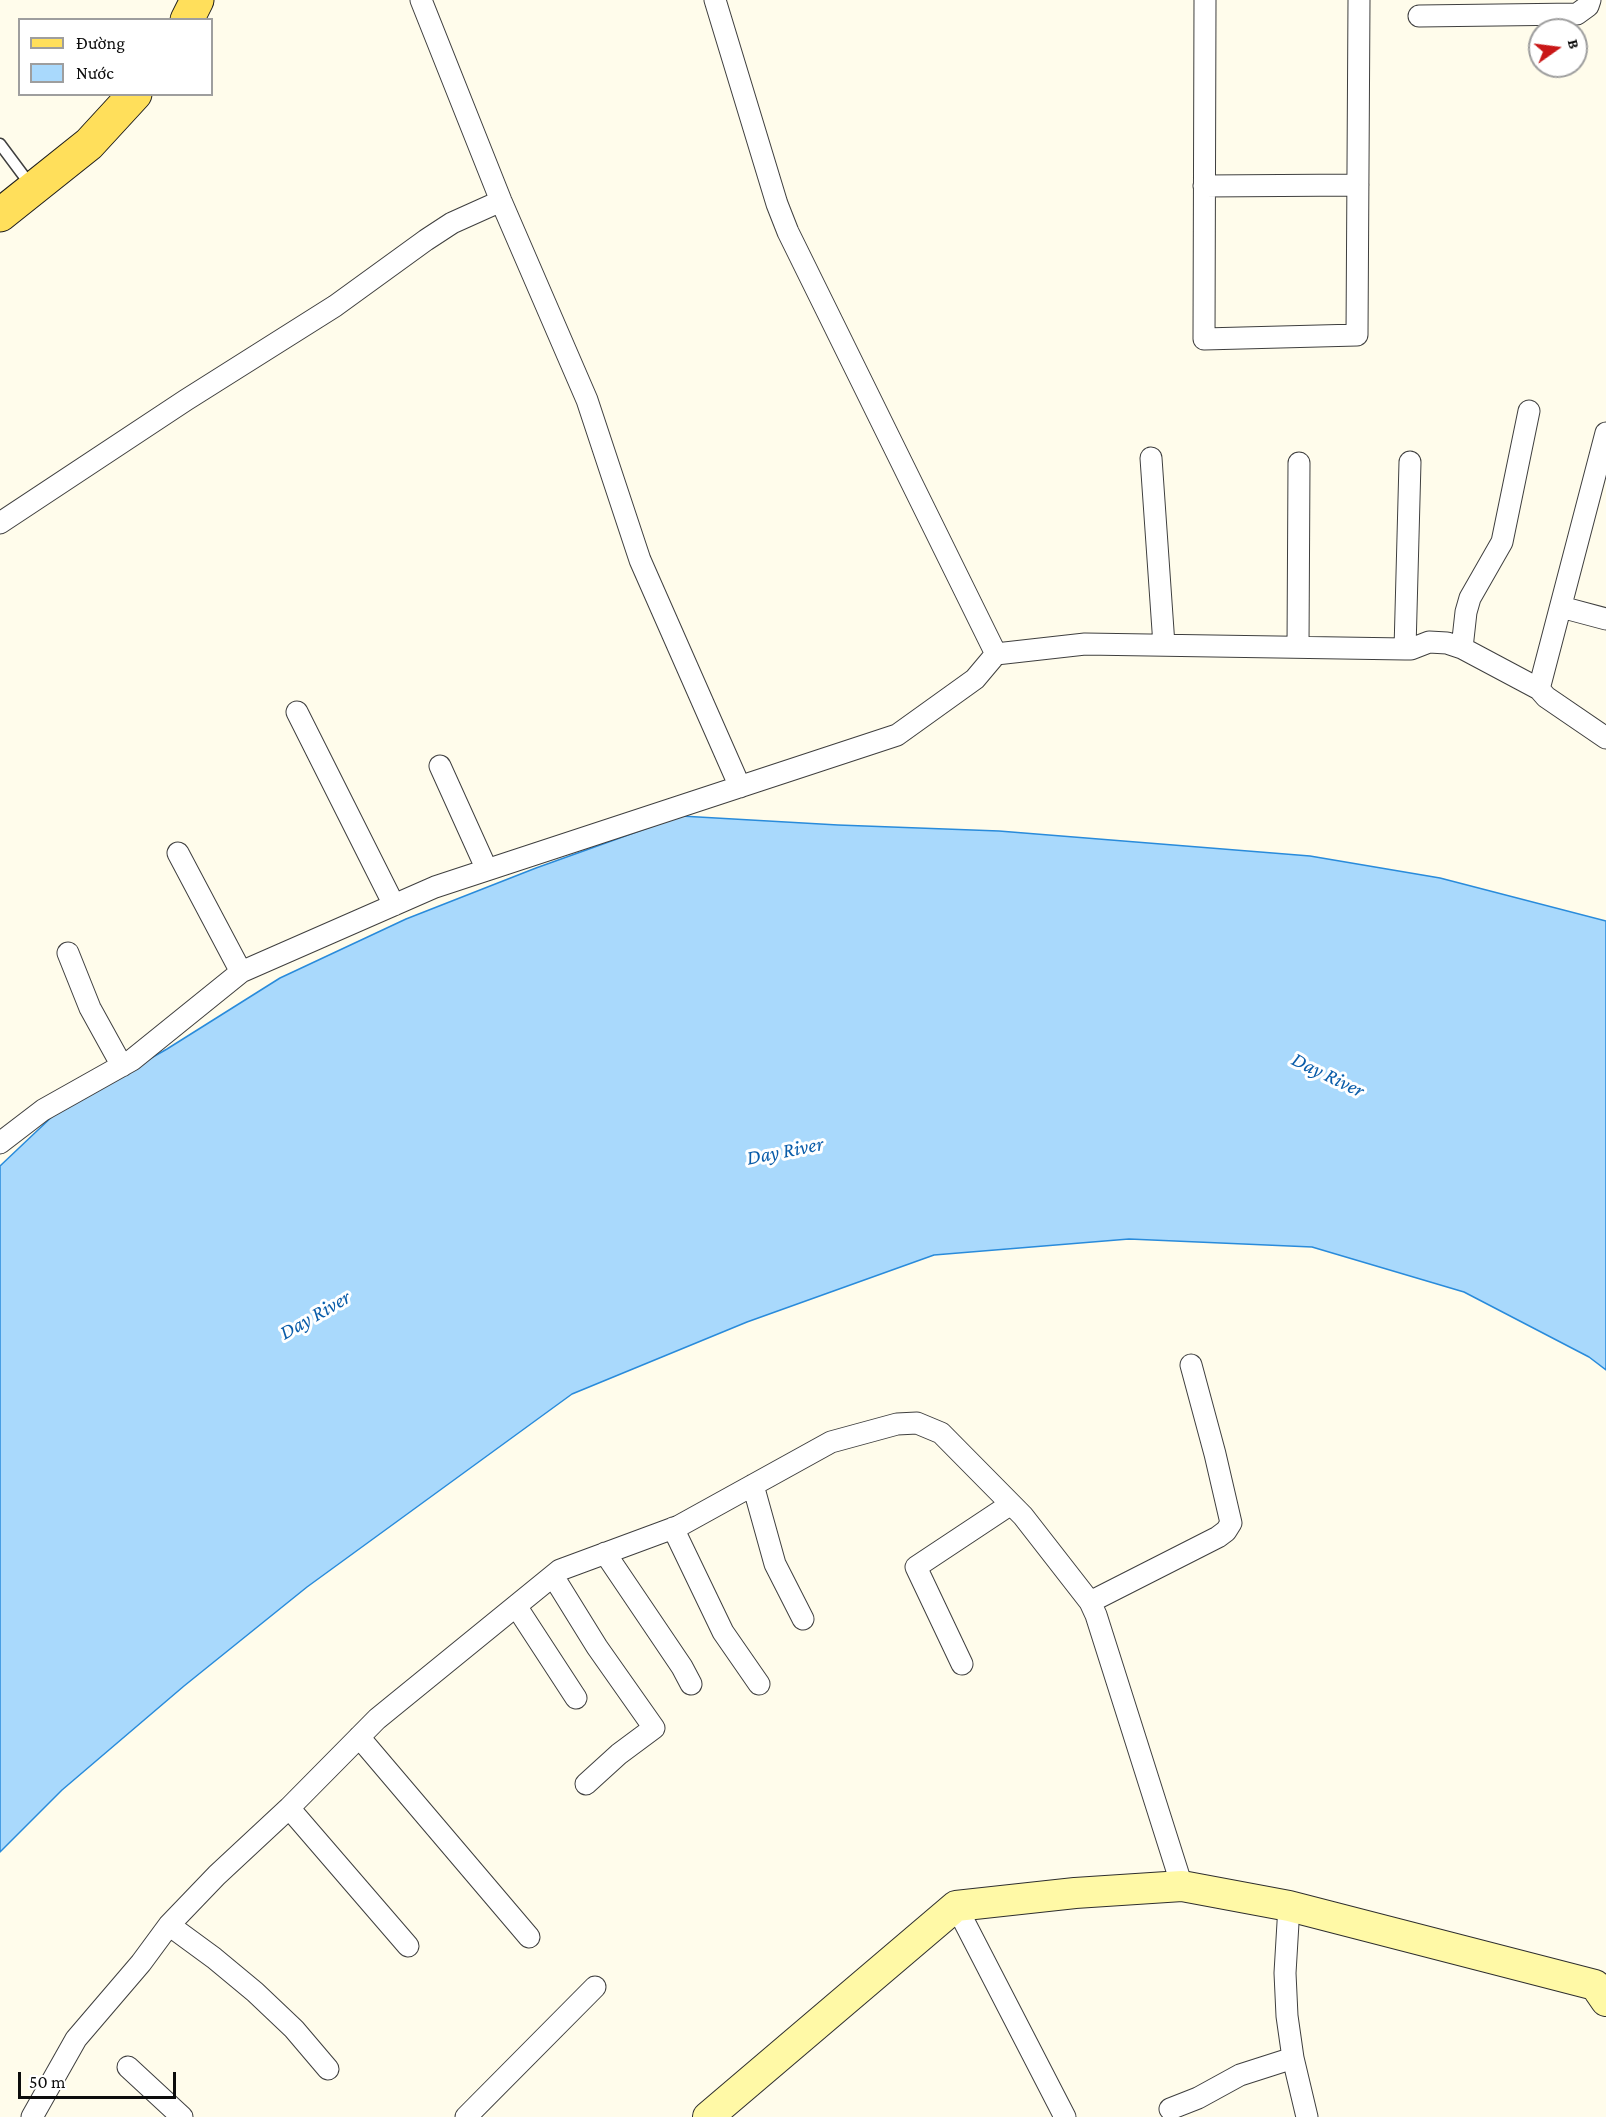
<!DOCTYPE html>
<html>
<head>
<meta charset="utf-8">
<style>
  body { margin:0 }
  #map { position:relative; width:1606px; height:2117px; overflow:hidden; background:#fffceb; font-family:"Crimson Pro",serif }
  canvas { display:block }
  .legend { position:absolute; left:18px; top:18px; width:195px; height:78px; box-sizing:border-box; background:#fff; border:2px solid #9e9e9e; margin:0; padding:8px 10px; list-style:none; font-size:18px; color:#0c0c0c }
  .legend li { display:flex; align-items:center; gap:12px; height:30px }
  .legend b { width:30px; border:2px solid #9e9e9e }
  .north { position:absolute; left:1528px; top:18px; width:60px; height:60px; box-sizing:border-box; background:#fff; border:2px solid #9e9e9e; border-radius:50%; rotate:76deg; font-size:16px; font-weight:700; line-height:24px; text-align:center; color:#0c0c0c }
  .north::after { content:''; display:block; margin:auto; width:21px; height:27px; background:#c91717; clip-path:polygon(50% 0,100% 100%,50% 72%,0 100%) }
  .scale { position:absolute; left:18px; top:2072px; width:158px; height:27px; box-sizing:border-box; border:3px solid #0c0c0c; border-top:0; padding-left:8px; font-size:18px; line-height:21px; white-space:nowrap; color:#0c0c0c; -webkit-text-stroke:4px #fff; paint-order:stroke }
</style>
</head>
<body>
<div id="map">
<canvas width="1606" height="2117"></canvas>
<ul class="legend">
<li><b style="height:8px;background:#ffdf5b"></b>Đường</li>
<li><b style="height:16px;background:#a9d9fc"></b>Nước</li>
</ul>
<div class="north">B</div>
<div class="scale">50 m</div>
</div>
<script>
const ctx = document.querySelector('canvas').getContext('2d');
ctx.lineJoin = 'round';
function paint(path, color) { ctx.fillStyle = color; ctx.fill(path, 'evenodd'); }
const poly = rows => new Path2D(rows.map(r => 'M' + r).join(''));
function stroke(path, color, width, dash) { ctx.strokeStyle = color; ctx.lineWidth = width; ctx.lineCap = dash ? 'butt' : 'round'; ctx.setLineDash(dash || []); ctx.stroke(path); }
function write(font, color, halo, rows, align = 'center') {
  ctx.font = font + ' "Crimson Pro",serif'; ctx.lineWidth = 6; ctx.setLineDash([]); ctx.textBaseline = 'middle'; ctx.strokeStyle = halo; ctx.fillStyle = color; for (const [text, x, y, turn = 0] of rows) {
    ctx.save(); ctx.translate(x, y); ctx.rotate((+turn || 0) * Math.PI / 180); ctx.textAlign = isNaN(turn) ? turn : align; if (halo) ctx.strokeText(text, 0, 0); ctx.fillText(text, 0, 0); ctx.restore();
  }
}
const water = poly([
  [681,816,838,825,999,831,1310,856,1440,878,1606,921,1606,1370,1589,1357,1464,1292,1312,1247,1129,1239,934,1255,747,1322,572,1394,307,1587,184,1686,62,1790,0,1852,0,1166,58,1111,167,1049,280,978,406,919,536,868,681,816]
]);
const service = poly([
  [0,144,32,187]
]);
const minor = poly([
  [421,0,501,201,587,400,640,560,740,787],
  [715,0,777,204,788,232,996,654],
  [1205,0,1204,339,1357,335,1359,0],
  [1419,16,1577,14,1588,6,1590,0],
  [1204,186,1358,185],
  [1151,458,1164,645],
  [0,523,186,400,335,306,426,240,452,223,501,201],
  [1561,607,1606,619],
  [1298,647,1299,463],
  [1462,648,1466,612,1470,598,1502,542,1529,411],
  [1405,649,1410,462],
  [1539,689,1606,433],
  [297,712,394,905],
  [440,766,487,870],
  [178,853,241,972],
  [68,953,90,1008,122,1066],
  [0,1143,43,1110,132,1060,241,972,435,887,897,735,975,679,996,654,1085,644,1405,649,1411,649,1429,642,1447,643,1462,648,1539,689,1546,697,1606,738],
  [753,1485,775,1564,803,1619],
  [673,1528,723,1632,759,1684],
  [605,1553,682,1667,691,1684],
  [553,1576,597,1647,654,1728,619,1754,586,1784],
  [1090,1602,1218,1537,1226,1531,1231,1523,1215,1454,1191,1365],
  [516,1606,576,1698],
  [962,1664,916,1567,1011,1504],
  [359,1737,529,1937],
  [289,1808,408,1946],
  [956,1906,1065,2117],
  [1289,1906,1285,1973,1287,2016,1293,2058,1307,2117],
  [169,1925,214,1958,255,1992,294,2029,328,2069],
  [128,2067,182,2117],
  [1170,2109,1198,2098,1240,2075,1293,2058],
  [32,2117,76,2039,141,1963,169,1925,217,1875,289,1808,377,1719,560,1570,679,1526,831,1442,897,1424,917,1423,941,1433,1023,1516,1090,1602,1096,1615,1182,1886],
  [466,2117,595,1987]
]);
const secondary = poly([
  [708,2117,956,1906,1075,1893,1182,1886,1289,1906,1595,1985,1606,2001]
]);
const primary = poly([
  [187,20,197,0],
  [0,215,89,144,135,94]
]);
const waterNames = [
  ["Day River",1328,1075,26],
  ["Day River",785,1151,-11],
  ["Day River",315,1315,-30]
];
paint(water, '#a9d9fc');
stroke(water, '#298bdb', 1.5);
stroke(service, '#3f3f3f', 13);
stroke(minor, '#3f3f3f', 23);
stroke(secondary, '#2e2e2e', 32);
stroke(primary, '#1d1d1d', 35);
stroke(service, '#fff', 10);
stroke(minor, '#fff', 21);
stroke(secondary, '#fff9a6', 30);
stroke(primary, '#ffdf5b', 33);
write('italic 21px', '#095ca9', '#fff', waterNames);
</script>
</body>
</html>
